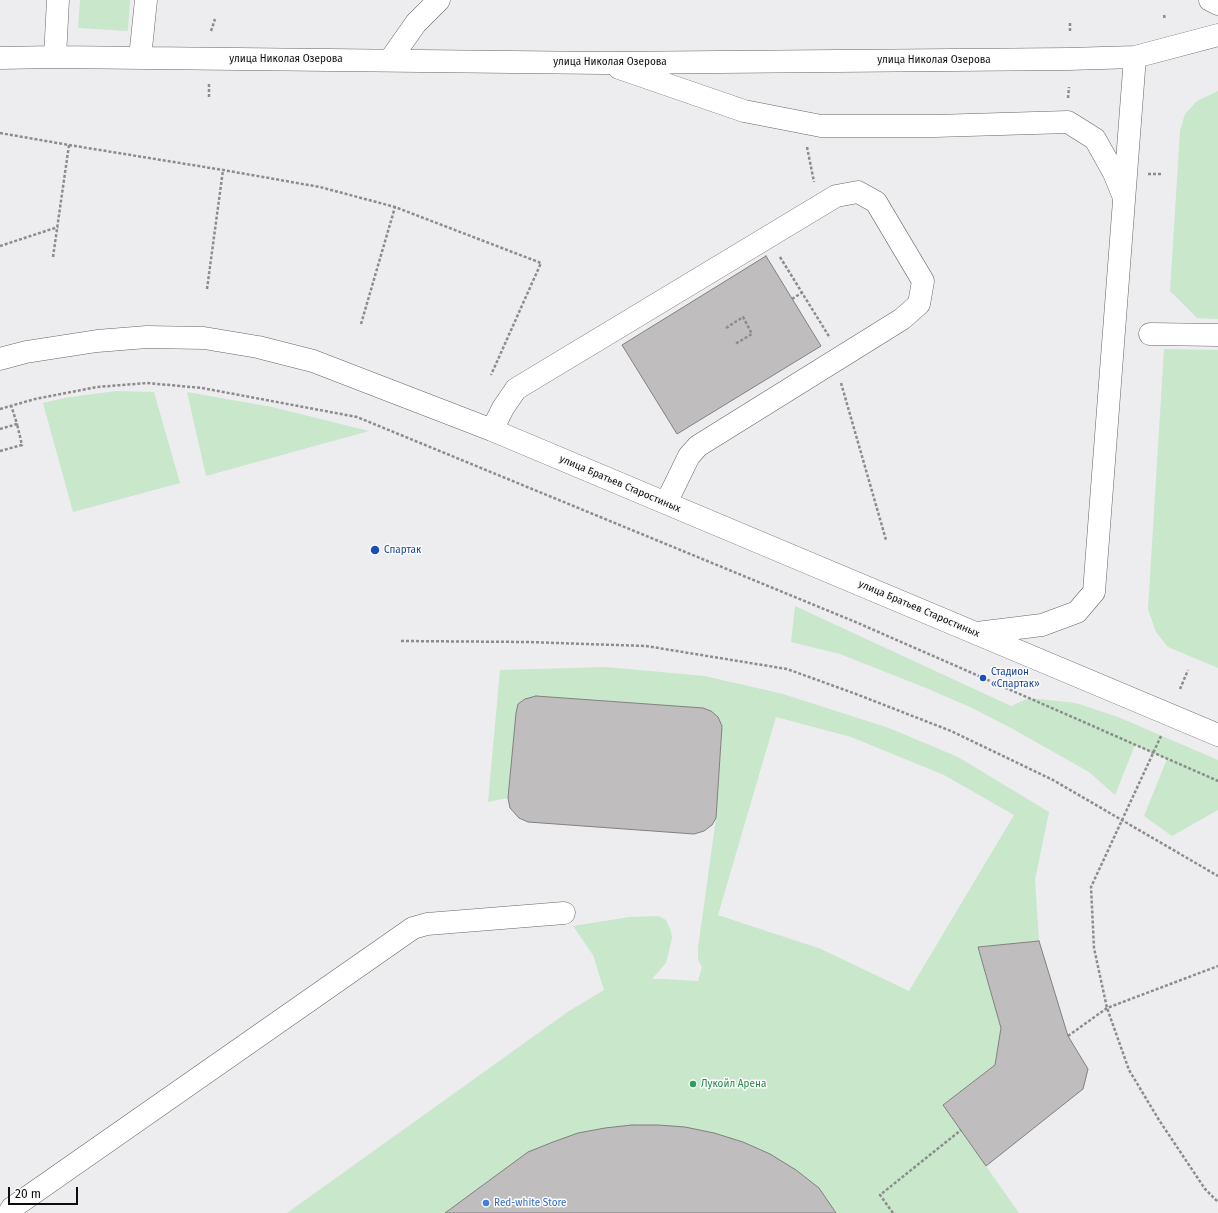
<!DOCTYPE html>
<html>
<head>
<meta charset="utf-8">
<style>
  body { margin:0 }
  #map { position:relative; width:1218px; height:1213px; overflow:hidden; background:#ededef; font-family:"Fira Sans",sans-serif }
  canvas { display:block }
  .scale { position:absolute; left:8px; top:1187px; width:70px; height:18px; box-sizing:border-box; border:2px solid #0d0d0d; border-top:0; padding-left:5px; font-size:12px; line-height:14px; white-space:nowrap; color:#0d0d0d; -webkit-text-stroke:3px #fbfbfc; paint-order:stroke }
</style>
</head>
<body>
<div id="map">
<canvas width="1218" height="1213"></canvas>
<div class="scale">20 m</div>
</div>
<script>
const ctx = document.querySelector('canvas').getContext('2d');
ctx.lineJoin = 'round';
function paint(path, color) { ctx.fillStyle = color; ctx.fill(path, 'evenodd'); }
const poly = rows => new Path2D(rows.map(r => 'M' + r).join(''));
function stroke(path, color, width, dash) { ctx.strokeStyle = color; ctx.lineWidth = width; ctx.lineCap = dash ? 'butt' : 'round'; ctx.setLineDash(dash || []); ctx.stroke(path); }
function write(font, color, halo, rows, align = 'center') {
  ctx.font = font + ' "Fira Sans",sans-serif'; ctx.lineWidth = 3; ctx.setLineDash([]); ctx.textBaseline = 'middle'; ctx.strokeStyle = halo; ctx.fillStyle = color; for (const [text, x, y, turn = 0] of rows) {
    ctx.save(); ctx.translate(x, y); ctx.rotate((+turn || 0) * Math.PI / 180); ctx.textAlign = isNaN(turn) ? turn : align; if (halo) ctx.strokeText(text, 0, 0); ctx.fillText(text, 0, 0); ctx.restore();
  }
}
const green = poly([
  [80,0,130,0,128,31,78,28],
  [1218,91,1218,319,1197,318,1170,291,1180,131,1185,114,1197,101],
  [1164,349,1218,350,1218,668,1168,647,1156,632,1148,609],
  [116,391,154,392,180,483,73,512,43,403,64,398],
  [187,392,272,407,369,431,206,476],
  [795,606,1011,706,1029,698,1076,703,1118,717,1218,760,1218,810,1172,836,1144,816,1167,759,1135,745,1115,795,1089,772,1011,728,970,707,926,688,840,654,791,642],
  [606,667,705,676,783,694,889,728,958,757,1049,812,1035,880,1039,941,978,947,1001,1028,995,1065,943,1105,1019,1213,287,1213,569,1011,604,990,593,955,573,926,629,917,658,916,666,920,671,931,672,938,666,963,652,979,662,979,698,981,702,967,698,960,698,948,716,818,722,726,718,717,711,711,703,708,536,696,525,699,518,704,516,713,508,798,488,802,500,670],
  [776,717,851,737,944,775,1014,815,909,991,821,949,718,915]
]);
const building = poly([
  [766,256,821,346,677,434,622,345,766,256],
  [536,696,703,708,711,711,718,717,722,726,716,818,712,825,704,831,694,834,528,822,519,818,510,808,508,798,516,713,518,704,525,699,536,696],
  [1039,941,1068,1036,1088,1069,1083,1089,986,1166,943,1105,995,1065,1001,1028,978,947,1039,941],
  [632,1125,658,1125,685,1127,714,1133,743,1142,770,1154,796,1170,819,1188,836,1213,445,1213,528,1152,553,1142,578,1133,605,1128,632,1125]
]);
const path = poly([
  [1164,15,1165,20],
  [211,31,215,19],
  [1070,31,1070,23],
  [209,97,209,82],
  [1068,98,1069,87],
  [0,133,69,145,223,170,320,187,395,207,541,263,491,375],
  [807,147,814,182],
  [1148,174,1161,174],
  [0,246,58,227],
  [53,257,69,145],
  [780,257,830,338],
  [207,289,223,170],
  [792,299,803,292],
  [361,324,395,207],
  [726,328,743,317,752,334,735,344],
  [841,383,886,540],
  [0,409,35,399,97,387,147,383,202,388,357,417,858,623,1218,781],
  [0,429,17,424,11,405],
  [0,451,22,445,17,424],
  [401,641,528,642,646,646,787,669,856,694,951,731,1053,780,1218,876],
  [1180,689,1188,670],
  [1161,736,1091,887,1094,948,1107,1008,1129,1070,1159,1120,1205,1189,1218,1202],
  [1068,1036,1107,1008,1218,966],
  [893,1213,880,1195,961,1130]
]);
const minor = poly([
  [1210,0,1218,4],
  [55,57,58,0],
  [0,58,55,57,603,63,1069,59,1135,57,1218,35],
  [140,58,146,0],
  [390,60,416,23,439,0],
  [619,68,744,111,821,126,935,126,1068,122,1095,139,1114,173,1123,195],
  [1150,334,1218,335],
  [0,359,26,352,97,341,147,337,204,338,258,347,313,361,492,430,1218,735],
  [492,430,503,408,516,389,836,196,858,192,876,202,923,281,919,304,902,319,698,446,689,456,666,503],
  [977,633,1042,625,1077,612,1094,592,1135,57],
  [9,1213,12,1208,413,928,427,924,564,913]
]);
const markers = [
  [375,550,5,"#1a4fb4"],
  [983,678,4,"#1a4fb4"],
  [693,1084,4,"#2e9e5b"],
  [486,1203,4,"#3f7fe0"]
];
const streetNames = [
  ["улица Николая Озерова",286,59],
  ["улица Николая Озерова",934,60],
  ["улица Николая Озерова",610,62],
  ["улица Братьев Старостиных",620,484,23],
  ["улица Братьев Старостиных",919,609,23]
];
const transitNames = [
  ["Спартак",384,550],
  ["Стадион",991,672],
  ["«Спартак»",991,684]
];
const leisureNames = [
  ["Лукойл Арена",701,1084]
];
const shopNames = [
  ["Red-white Store",494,1203]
];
paint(green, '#c8e7cb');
paint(building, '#bfbdbd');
stroke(building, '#817f7f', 1);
stroke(minor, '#666667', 23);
stroke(path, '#8c8c8e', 2.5, [3, 2]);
stroke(minor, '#fff', 22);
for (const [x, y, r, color] of markers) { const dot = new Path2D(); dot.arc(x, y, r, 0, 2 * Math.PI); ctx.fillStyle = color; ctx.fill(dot); stroke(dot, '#fbfbfc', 1.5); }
write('10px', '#0d0d0d', '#fbfbfc', streetNames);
write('10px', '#164399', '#fbfbfc', transitNames, 'left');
write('10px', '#27864d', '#fbfbfc', leisureNames, 'left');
write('10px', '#366cbe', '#fbfbfc', shopNames, 'left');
</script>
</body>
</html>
